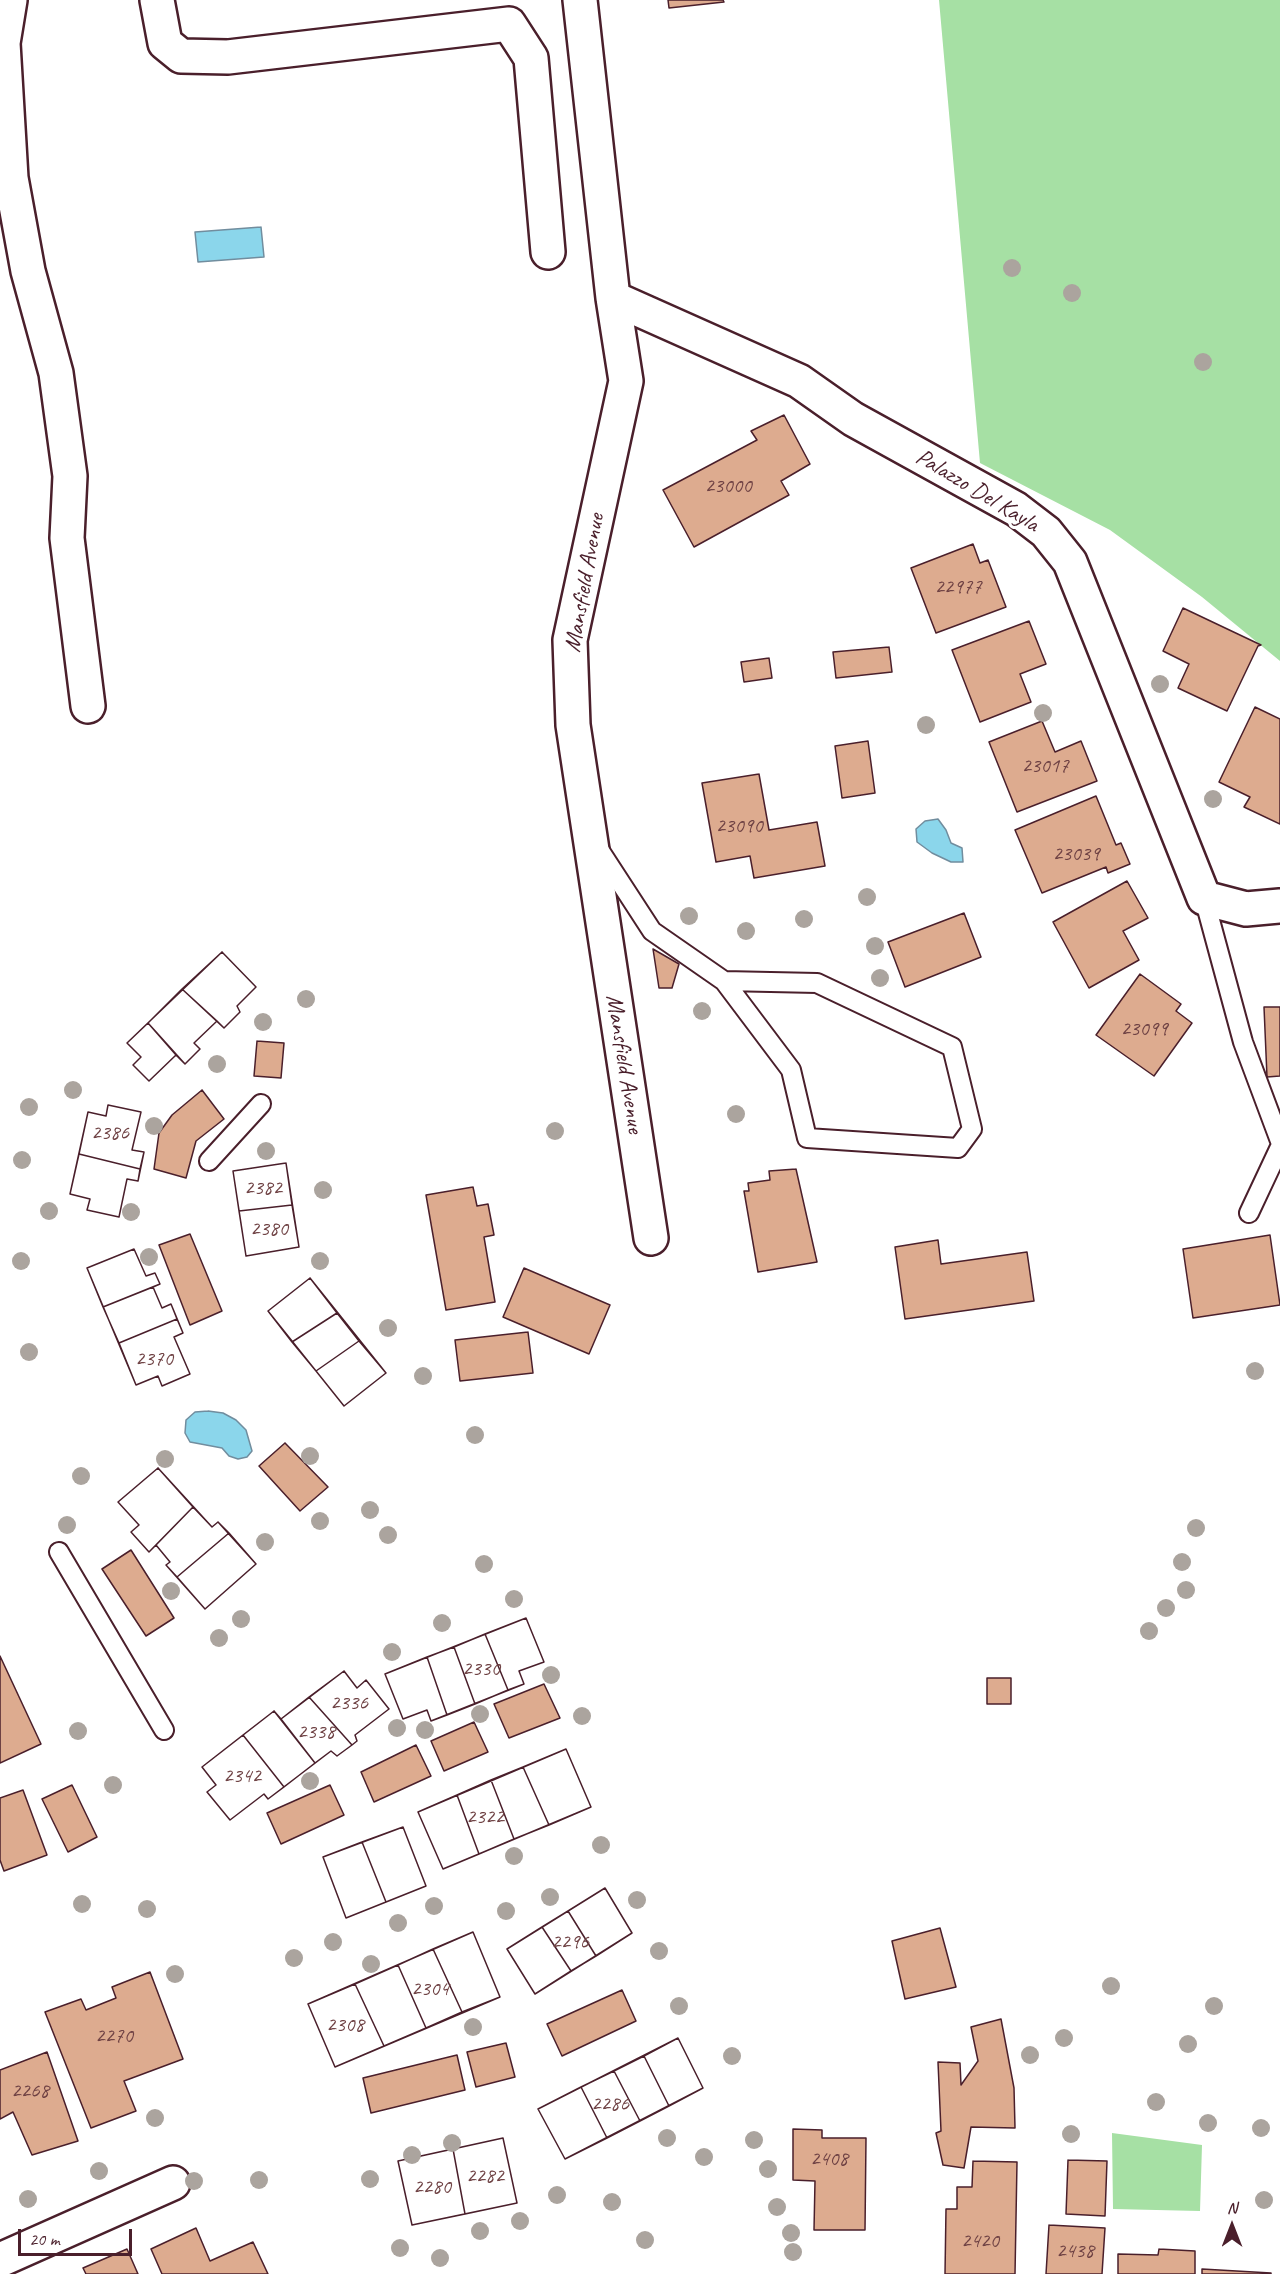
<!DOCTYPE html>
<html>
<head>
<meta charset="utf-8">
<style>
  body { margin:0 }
  #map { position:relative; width:1280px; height:2274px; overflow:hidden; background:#fff; font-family:Caveat,sans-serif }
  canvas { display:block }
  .north { position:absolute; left:1202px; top:2196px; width:60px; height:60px; -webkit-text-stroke:4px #fff; paint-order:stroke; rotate:0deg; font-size:16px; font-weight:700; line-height:24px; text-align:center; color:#4a1f2b }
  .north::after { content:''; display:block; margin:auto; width:21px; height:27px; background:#4a1f2b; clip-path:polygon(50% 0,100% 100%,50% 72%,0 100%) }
  .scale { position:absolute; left:18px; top:2229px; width:114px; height:27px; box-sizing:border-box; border:3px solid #4a1f2b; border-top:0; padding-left:8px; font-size:18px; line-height:21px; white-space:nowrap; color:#4a1f2b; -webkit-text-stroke:4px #fff; paint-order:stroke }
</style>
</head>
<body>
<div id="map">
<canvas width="1280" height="2274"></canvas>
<div class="north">N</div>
<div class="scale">20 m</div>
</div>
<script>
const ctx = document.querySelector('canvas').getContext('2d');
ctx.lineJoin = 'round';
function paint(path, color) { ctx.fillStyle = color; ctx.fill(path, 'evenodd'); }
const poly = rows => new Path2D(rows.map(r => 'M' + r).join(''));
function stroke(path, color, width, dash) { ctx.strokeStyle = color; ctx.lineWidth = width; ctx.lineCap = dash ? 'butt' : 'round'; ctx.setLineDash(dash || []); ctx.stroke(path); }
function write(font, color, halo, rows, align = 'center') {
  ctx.font = font + ' Caveat,sans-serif'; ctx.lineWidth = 6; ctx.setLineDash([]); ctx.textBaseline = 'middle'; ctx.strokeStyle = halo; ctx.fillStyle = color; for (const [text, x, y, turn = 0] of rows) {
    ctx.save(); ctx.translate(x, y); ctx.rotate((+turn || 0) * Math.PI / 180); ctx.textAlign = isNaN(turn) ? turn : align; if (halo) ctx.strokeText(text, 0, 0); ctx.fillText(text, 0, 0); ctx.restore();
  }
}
const green = poly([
  [939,0,1280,0,1280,661,1202,597,1110,530,980,463],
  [1112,2133,1202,2145,1200,2211,1113,2209]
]);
const water = poly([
  [261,227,264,257,198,262,195,232,261,227],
  [938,819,946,830,951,843,962,848,963,862,951,862,932,853,917,842,916,829,925,821,938,819],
  [208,1411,223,1413,236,1420,246,1430,252,1451,247,1457,238,1459,229,1456,222,1448,190,1442,185,1433,186,1420,195,1412,208,1411]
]);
const building = poly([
  [668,0,723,0,724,2,669,8,668,0],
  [784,415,810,464,781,481,789,495,694,547,663,490,757,440,751,431,784,415],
  [973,544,980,563,988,560,1006,607,936,633,911,568,973,544],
  [1183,608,1261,645,1258,646,1227,711,1178,688,1189,664,1163,651,1183,608],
  [1029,621,1046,664,1020,674,1031,702,980,722,952,650,1029,621],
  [889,647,892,672,836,678,833,652,889,647],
  [769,658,772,678,744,682,741,662,769,658],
  [1255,707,1280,719,1280,824,1244,807,1250,797,1219,782,1255,707],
  [1042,721,1055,752,1081,741,1097,781,1017,812,989,742,1042,721],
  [868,741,875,793,842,798,835,746,868,741],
  [759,774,769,830,817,822,825,866,754,878,750,856,716,862,702,783,759,774],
  [1096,796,1116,845,1121,843,1130,864,1108,873,1106,867,1042,893,1015,830,1096,796],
  [1127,881,1148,918,1123,931,1139,960,1089,988,1053,922,1127,881],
  [964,913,981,957,905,987,888,942,964,913],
  [653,949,679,964,672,988,659,988,653,949],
  [222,952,256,987,237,1006,240,1012,224,1028,217,1021,194,1043,200,1049,185,1064,176,1055,149,1081,133,1065,141,1057,127,1043,222,952],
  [222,952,256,987,237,1006,240,1012,224,1028,182,989,222,952],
  [1140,974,1181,1004,1176,1011,1192,1023,1154,1076,1096,1035,1140,974],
  [182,989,217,1021,194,1043,200,1049,185,1064,148,1023,182,989],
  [1264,1007,1280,1007,1280,1076,1267,1077,1264,1007],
  [148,1023,176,1055,149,1081,133,1065,141,1057,127,1043,148,1023],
  [257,1041,284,1043,281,1078,254,1076,257,1041],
  [202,1090,224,1119,196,1141,186,1178,154,1169,159,1133,172,1115,202,1090],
  [108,1105,141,1112,132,1150,144,1152,138,1181,127,1179,119,1217,87,1210,90,1199,70,1194,88,1112,106,1116,108,1105],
  [108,1105,141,1112,132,1150,144,1152,140,1169,79,1154,88,1112,106,1116,108,1105],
  [79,1154,140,1169,138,1181,127,1179,119,1217,87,1210,90,1199,70,1194,79,1154],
  [286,1163,299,1247,246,1256,233,1171,286,1163],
  [286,1163,292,1205,239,1211,233,1171,286,1163],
  [796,1169,817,1262,758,1272,744,1191,749,1191,748,1183,770,1180,769,1171,796,1169],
  [473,1187,477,1206,488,1204,494,1235,484,1237,495,1302,446,1310,426,1195,473,1187],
  [292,1205,299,1247,246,1256,239,1211,292,1205],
  [190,1234,222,1311,190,1325,159,1245,190,1234],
  [1270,1235,1280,1305,1193,1318,1183,1249,1270,1235],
  [938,1240,941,1264,1027,1252,1034,1301,905,1319,895,1247,938,1240],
  [134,1249,146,1276,155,1273,160,1284,153,1287,162,1308,171,1304,183,1333,174,1337,190,1374,162,1386,158,1376,136,1385,87,1268,134,1249],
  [134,1249,146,1276,155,1273,160,1284,103,1307,87,1268,134,1249],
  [524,1268,610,1305,589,1354,503,1317,524,1268],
  [310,1278,386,1373,344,1406,268,1311,310,1278],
  [310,1278,337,1313,292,1342,268,1311,310,1278],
  [153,1287,162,1308,171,1304,177,1319,119,1343,103,1307,153,1287],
  [337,1313,359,1341,316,1371,292,1342,337,1313],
  [177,1319,183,1333,174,1337,190,1374,162,1386,158,1376,136,1385,119,1343,177,1319],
  [528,1332,533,1373,460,1381,455,1340,528,1332],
  [359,1341,386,1373,344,1406,316,1371,359,1341],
  [285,1443,328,1487,300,1511,259,1466,285,1443],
  [158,1468,212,1527,218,1522,256,1564,205,1609,166,1565,170,1562,156,1545,149,1552,131,1532,139,1525,118,1502,158,1468],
  [158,1468,193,1507,149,1552,131,1532,139,1525,118,1502,158,1468],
  [193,1507,212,1527,218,1522,229,1533,177,1577,166,1565,170,1562,156,1545,193,1507],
  [229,1533,256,1564,205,1609,177,1577,229,1533],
  [131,1550,174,1618,146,1636,102,1569,131,1550],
  [526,1618,544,1662,519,1671,524,1684,431,1721,427,1710,403,1719,385,1674,526,1618],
  [526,1618,544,1662,519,1671,524,1684,508,1690,485,1634,526,1618],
  [485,1634,508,1690,475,1704,454,1647,485,1634],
  [454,1647,475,1704,447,1715,427,1657,454,1647],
  [0,1656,41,1744,0,1763,0,1656],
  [427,1657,447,1715,431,1721,427,1710,403,1719,385,1674,427,1657],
  [344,1671,357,1688,366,1680,389,1709,355,1735,357,1741,352,1745,337,1756,331,1751,268,1799,264,1794,230,1820,207,1792,216,1785,202,1767,274,1711,281,1719,344,1671],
  [344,1671,357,1688,366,1680,389,1709,355,1735,357,1741,352,1745,309,1697,344,1671],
  [987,1678,1011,1678,1011,1704,987,1704,987,1678],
  [544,1684,560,1718,509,1738,494,1704,544,1684],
  [309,1697,352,1745,337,1756,331,1751,315,1763,281,1719,309,1697],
  [274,1711,315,1763,284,1787,243,1735,274,1711],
  [474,1722,488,1752,444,1771,431,1741,474,1722],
  [243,1735,284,1787,268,1799,264,1794,230,1820,207,1792,216,1785,202,1767,243,1735],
  [416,1745,431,1776,374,1802,361,1772,416,1745],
  [566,1749,591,1807,443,1869,418,1812,566,1749],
  [566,1749,591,1807,549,1825,523,1767,566,1749],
  [523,1767,549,1825,514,1839,491,1780,523,1767],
  [491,1780,514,1839,479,1854,457,1795,491,1780],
  [72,1785,97,1837,68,1852,42,1799,72,1785],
  [330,1785,344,1815,281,1844,267,1813,330,1785],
  [23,1790,47,1855,4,1871,0,1860,0,1798,23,1790],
  [457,1795,479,1854,443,1869,418,1812,457,1795],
  [403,1827,426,1886,346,1918,323,1857,403,1827],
  [403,1827,426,1886,386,1902,362,1842,403,1827],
  [362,1842,386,1902,346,1918,323,1857,362,1842],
  [605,1888,632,1933,535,1994,507,1949,605,1888],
  [605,1888,632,1933,596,1956,568,1911,605,1888],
  [568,1911,596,1956,571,1971,542,1927,568,1911],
  [542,1927,571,1971,535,1994,507,1949,542,1927],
  [940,1928,956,1987,905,1999,892,1941,940,1928],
  [473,1932,500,1997,335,2067,308,2004,473,1932],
  [473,1932,500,1997,462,2012,433,1949,473,1932],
  [433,1949,462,2012,426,2028,398,1965,433,1949],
  [398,1965,426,2028,384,2046,355,1984,398,1965],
  [150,1972,183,2059,124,2081,136,2111,91,2128,45,2012,81,1999,86,2010,116,1998,112,1987,150,1972],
  [355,1984,384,2046,335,2067,308,2004,355,1984],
  [622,1990,636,2021,562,2056,547,2024,622,1990],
  [1001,2019,1014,2088,1015,2128,971,2127,964,2168,943,2165,936,2133,941,2131,938,2062,960,2063,961,2085,978,2061,971,2027,1001,2019],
  [678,2038,703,2088,565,2159,538,2109,678,2038],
  [678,2038,703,2088,669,2106,644,2056,678,2038],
  [506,2043,515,2077,476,2087,467,2052,506,2043],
  [47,2052,78,2141,32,2155,13,2112,0,2119,0,2070,47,2052],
  [457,2055,465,2090,371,2113,363,2078,457,2055],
  [644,2056,669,2106,640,2121,614,2071,644,2056],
  [614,2071,640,2121,607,2138,581,2087,614,2071],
  [581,2087,607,2138,565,2159,538,2109,581,2087],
  [793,2129,822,2130,822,2138,866,2138,865,2230,814,2230,815,2181,793,2180,793,2129],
  [503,2138,517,2203,412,2225,398,2161,503,2138],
  [503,2138,517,2203,465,2214,453,2149,503,2138],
  [453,2149,465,2214,412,2225,398,2161,453,2149],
  [1068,2160,1107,2161,1105,2216,1066,2214,1068,2160],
  [973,2161,1017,2162,1015,2274,945,2274,946,2209,957,2209,957,2187,972,2187,973,2161],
  [1049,2225,1105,2228,1102,2274,1046,2274,1049,2225],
  [196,2228,210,2261,253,2242,268,2274,162,2274,151,2249,196,2228],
  [127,2249,138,2274,86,2274,83,2268,127,2249],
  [1159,2249,1195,2251,1195,2274,1118,2274,1118,2254,1158,2255,1159,2249],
  [1202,2269,1271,2273,1271,2274,1202,2274,1202,2269]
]);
const lane = poly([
  [598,848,652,931,724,981,817,983,952,1047,972,1129,958,1148,807,1138,791,1070,724,981],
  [1204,898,1243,1042,1280,1141],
  [209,1161,261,1104],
  [1249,1213,1280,1147],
  [59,1552,164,1730]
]);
const street = poly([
  [10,0,3,43,11,178,28,271,56,373,70,476,67,538,88,706],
  [157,0,165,43,181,56,228,57,509,24,531,58,548,252],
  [580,0,613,298,626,381,570,640,573,725,651,1238],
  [613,298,799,381,853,419,1016,509,1046,532,1070,562,1204,898,1246,909,1280,906],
  [0,2260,173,2183]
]);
const trees = [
  [1012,268],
  [1072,293],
  [1203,362],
  [1160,684],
  [1043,713],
  [926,725],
  [1213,799],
  [867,897],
  [689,916],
  [804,919],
  [746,931],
  [875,946],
  [880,978],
  [306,999],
  [702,1011],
  [263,1022],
  [217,1064],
  [73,1090],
  [29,1107],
  [736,1114],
  [154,1126],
  [555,1131],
  [266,1151],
  [22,1160],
  [323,1190],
  [49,1211],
  [131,1212],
  [149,1257],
  [21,1261],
  [320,1261],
  [388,1328],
  [29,1352],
  [1255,1371],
  [423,1376],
  [475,1435],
  [310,1456],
  [165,1459],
  [81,1476],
  [370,1510],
  [320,1521],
  [67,1525],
  [1196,1528],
  [388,1535],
  [265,1542],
  [1182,1562],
  [484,1564],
  [1186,1590],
  [171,1591],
  [514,1599],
  [1166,1608],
  [241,1619],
  [442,1623],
  [1149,1631],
  [219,1638],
  [392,1652],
  [551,1675],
  [480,1714],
  [582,1716],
  [397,1728],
  [425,1730],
  [78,1731],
  [310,1781],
  [113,1785],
  [601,1845],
  [514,1856],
  [550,1897],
  [637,1900],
  [82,1904],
  [434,1906],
  [147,1909],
  [506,1911],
  [398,1923],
  [333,1942],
  [659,1951],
  [294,1958],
  [371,1964],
  [175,1974],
  [1111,1986],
  [679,2006],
  [1214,2006],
  [473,2027],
  [1064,2038],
  [1188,2044],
  [1030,2055],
  [732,2056],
  [1156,2102],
  [155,2118],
  [1208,2123],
  [1261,2128],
  [1071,2134],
  [667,2138],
  [754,2140],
  [452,2143],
  [412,2155],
  [704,2157],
  [768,2169],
  [99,2171],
  [370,2179],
  [259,2180],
  [194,2181],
  [557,2195],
  [28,2199],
  [1264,2200],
  [612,2202],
  [777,2207],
  [520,2221],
  [480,2231],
  [791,2233],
  [645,2240],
  [400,2248],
  [793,2252],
  [440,2258]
];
const numberNames = [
  ["23000",728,486],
  ["22977",958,587],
  ["23017",1045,766],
  ["23090",739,826],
  ["23039",1076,854],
  ["23099",1144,1029],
  ["2386",110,1133],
  ["2382",263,1188],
  ["2380",269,1229],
  ["2370",154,1359],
  ["2330",481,1669],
  ["2336",349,1703],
  ["2338",316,1732],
  ["2342",242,1776],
  ["2322",485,1817],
  ["2296",570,1942],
  ["2304",430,1989],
  ["2308",345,2025],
  ["2270",114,2036],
  ["2268",30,2091],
  ["2286",610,2104],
  ["2408",829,2159],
  ["2282",485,2176],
  ["2280",432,2187],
  ["2420",980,2241],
  ["2438",1075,2251]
];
const streetNames = [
  ["Palazzo Del Kayla",977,491,31],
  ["Mansfield Avenue",585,583,-80],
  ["Mansfield Avenue",624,1064,81]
];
paint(green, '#a6e0a4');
paint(water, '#8bd6eb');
stroke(water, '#718d9e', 1.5);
paint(building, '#ddab8f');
stroke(building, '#4a1f2b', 1.5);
stroke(lane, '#4a1f2b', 22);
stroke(street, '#4a1f2b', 38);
stroke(lane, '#fff', 18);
stroke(street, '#fff', 33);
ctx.fillStyle = '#aba49e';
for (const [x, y] of trees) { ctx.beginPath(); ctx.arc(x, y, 9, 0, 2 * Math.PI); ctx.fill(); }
write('21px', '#6f4244', null, numberNames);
write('24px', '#4a1f2b', '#fff', streetNames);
</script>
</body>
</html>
